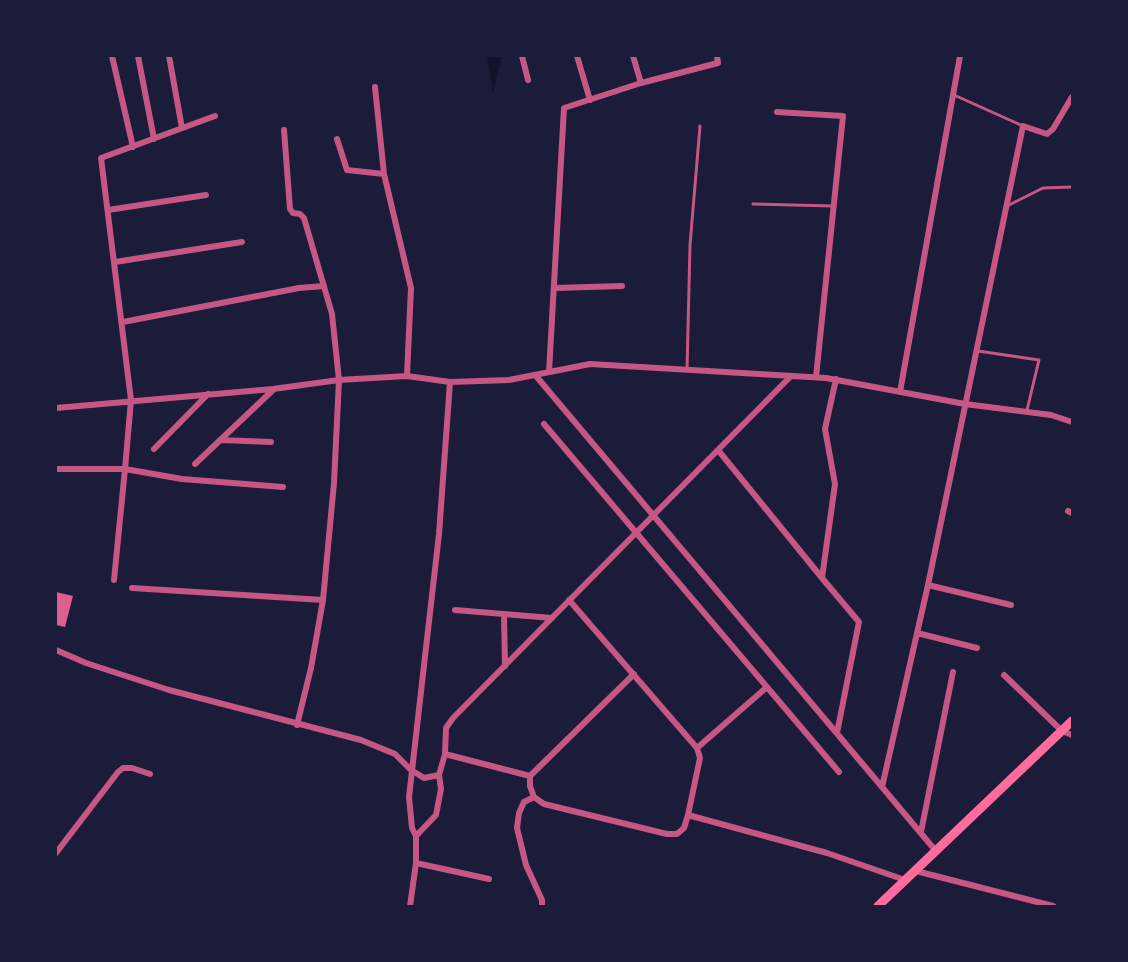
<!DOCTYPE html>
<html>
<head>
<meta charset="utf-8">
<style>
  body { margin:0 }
  #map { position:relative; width:1128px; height:962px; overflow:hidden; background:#1b1b3a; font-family:"Space Grotesk",sans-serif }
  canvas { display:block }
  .frame { position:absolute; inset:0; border:57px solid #1b1b3a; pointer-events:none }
</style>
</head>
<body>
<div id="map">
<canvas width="1128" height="962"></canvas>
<div class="frame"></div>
</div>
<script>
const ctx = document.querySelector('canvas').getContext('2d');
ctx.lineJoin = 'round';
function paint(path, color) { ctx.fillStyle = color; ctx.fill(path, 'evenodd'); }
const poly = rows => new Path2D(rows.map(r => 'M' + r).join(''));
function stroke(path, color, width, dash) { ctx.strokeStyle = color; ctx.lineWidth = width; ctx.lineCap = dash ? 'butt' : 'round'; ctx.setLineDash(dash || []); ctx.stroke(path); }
const water = poly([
  [487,56,502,56,493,92]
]);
const building = poly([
  [56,592,73,596,65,627,56,625]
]);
const service = poly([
  [954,95,1023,126],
  [753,204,833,206],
  [1007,206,1043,188,1072,187],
  [978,351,1039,360,1027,410],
  [687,370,690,245,700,126]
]);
const minor = poly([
  [112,56,133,147],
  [138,56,154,139],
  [169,56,182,128],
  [522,56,528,80],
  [577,56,590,100],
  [633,56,641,83],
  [375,87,384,174],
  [777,112,843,116,816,377],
  [215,116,101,158,131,400,125,469,182,479,283,487],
  [284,130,290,209,293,213,300,214,304,218,332,314,339,380,334,483,323,600,311,668,297,725],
  [337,139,347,170,384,174,411,288,407,376],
  [108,210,206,195],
  [115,262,242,242],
  [555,288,622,286],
  [123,322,299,288,324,286],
  [549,372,564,108,641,83,718,63,717,56],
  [536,376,935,850],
  [836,379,825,429,835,484,822,578,859,622,837,733],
  [900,392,960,56],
  [56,408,273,389,339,380,407,376,450,382,509,380,590,364,826,378,965,404,1051,415,1072,422],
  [544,424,839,772],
  [220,440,271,442],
  [154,449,208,394],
  [718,450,822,578],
  [195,464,273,390],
  [57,469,125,469,114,580],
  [1068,511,1072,513],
  [928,585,1011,605],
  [132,588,323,600],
  [569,600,697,748,700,758,688,815,684,828,677,834,667,834,544,804,534,797,530,786,530,776,634,674],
  [455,610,552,618],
  [504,615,505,666],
  [917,633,977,648],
  [56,650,86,663,169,690,361,740,395,754,411,770,424,778,439,775,445,754,446,728,453,718,791,376],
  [1004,675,1062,731,1072,735],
  [697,748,767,687],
  [445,754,530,776],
  [882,787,928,585,1023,126,1047,134,1053,129,1072,97],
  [534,797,524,802,519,813,517,828,526,865,542,900,542,906],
  [688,815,827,853,905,880],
  [921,832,953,672],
  [416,836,412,828,409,797,439,534,450,382],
  [56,853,118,772,123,768,132,768,150,774],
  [416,863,489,879],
  [916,871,1053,906],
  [410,906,416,863,416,836,436,815,441,789,439,775]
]);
const secondary = poly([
  [878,906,1072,721]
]);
paint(water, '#12122b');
paint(building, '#dd5f8e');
stroke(service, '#c65784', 3);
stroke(minor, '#c65784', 6);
stroke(secondary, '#ff6b9d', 9);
</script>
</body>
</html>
